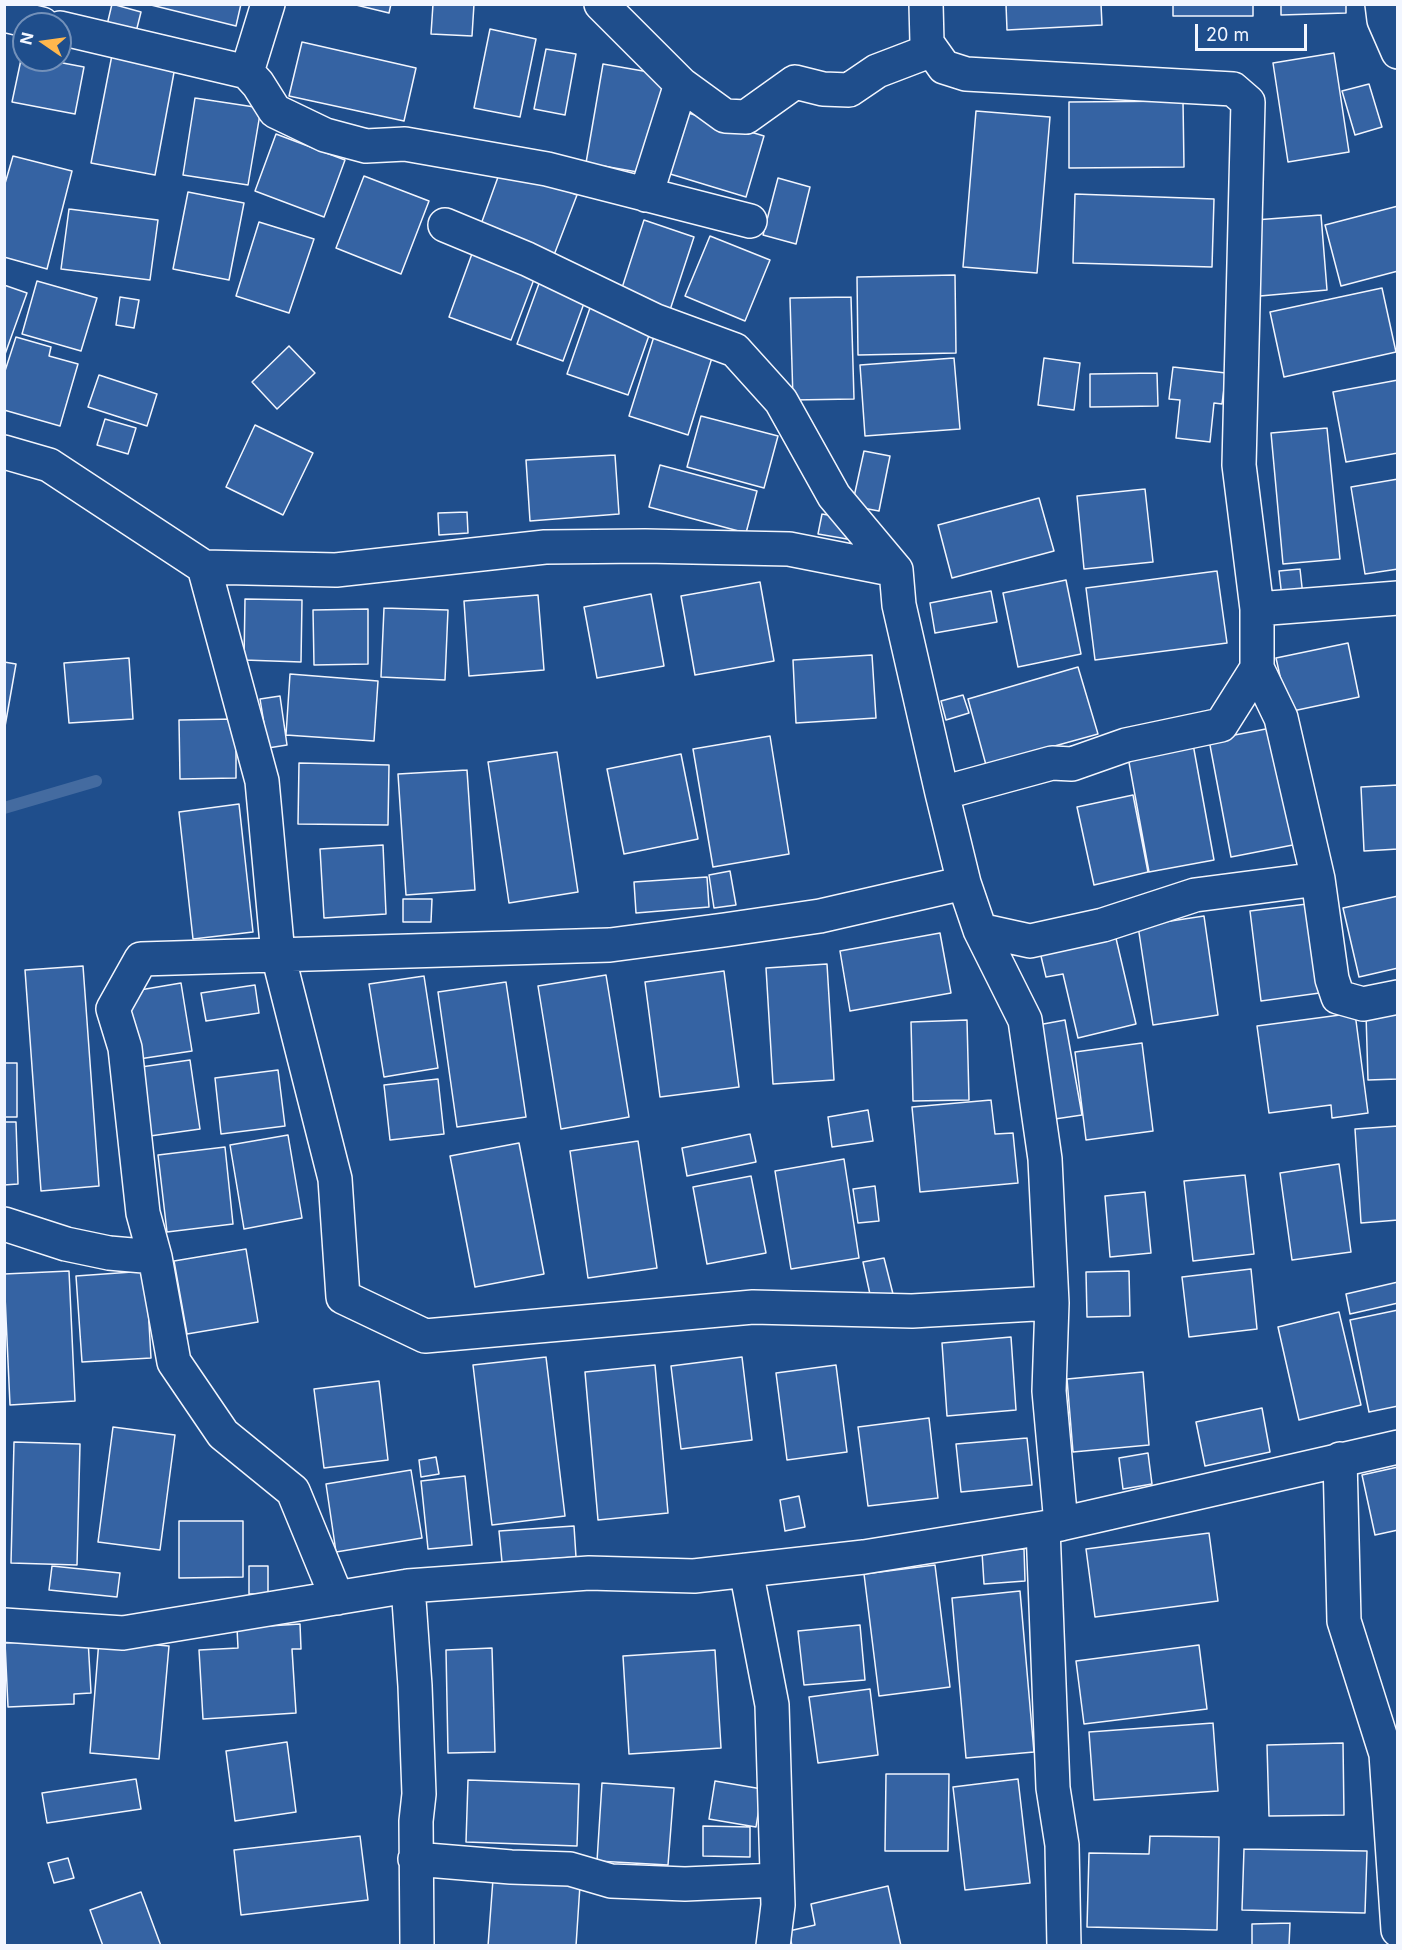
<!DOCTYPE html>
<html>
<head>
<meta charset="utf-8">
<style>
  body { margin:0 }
  #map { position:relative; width:1402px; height:1950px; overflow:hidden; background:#1f4e8c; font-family:Inter,sans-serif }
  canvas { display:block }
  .frame { position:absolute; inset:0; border:6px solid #f2f6ff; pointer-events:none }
  .north { position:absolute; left:12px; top:12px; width:60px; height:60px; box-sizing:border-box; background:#1f4e8c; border:2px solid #7391ba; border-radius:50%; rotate:283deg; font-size:16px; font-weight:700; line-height:24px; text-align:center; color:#f2f6ff }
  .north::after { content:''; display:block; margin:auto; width:21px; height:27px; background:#ffb74d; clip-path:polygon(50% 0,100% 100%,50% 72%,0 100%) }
  .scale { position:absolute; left:1195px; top:24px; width:112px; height:27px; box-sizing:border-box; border:3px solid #f2f6ff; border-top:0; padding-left:8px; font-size:18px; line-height:21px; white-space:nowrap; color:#f2f6ff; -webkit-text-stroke:4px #1f4e8c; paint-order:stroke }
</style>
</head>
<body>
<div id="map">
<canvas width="1402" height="1950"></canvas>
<div class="frame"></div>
<div class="north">N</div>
<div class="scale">20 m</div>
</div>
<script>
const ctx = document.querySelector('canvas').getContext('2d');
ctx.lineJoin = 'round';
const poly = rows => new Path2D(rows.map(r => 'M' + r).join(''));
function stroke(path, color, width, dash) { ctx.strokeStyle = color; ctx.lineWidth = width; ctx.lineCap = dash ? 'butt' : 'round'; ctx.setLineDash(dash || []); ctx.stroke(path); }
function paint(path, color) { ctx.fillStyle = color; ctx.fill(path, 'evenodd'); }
const stream = poly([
  [4,808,96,781]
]);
const building = poly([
  [112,4,141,12,136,32,107,25,112,4],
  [147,4,241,4,236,26,147,4],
  [352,4,391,4,389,13,352,4],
  [433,4,474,4,472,36,431,34,433,4],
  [1006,4,1101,4,1102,25,1007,30,1006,4],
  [1173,4,1253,4,1253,16,1173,16,1173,4],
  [1281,4,1346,4,1346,13,1281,15,1281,4],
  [490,29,536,39,520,117,474,108,490,29],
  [302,42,416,68,404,121,289,96,302,42],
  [546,49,576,54,565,115,534,109,546,49],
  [1334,53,1349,152,1288,162,1273,63,1334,53],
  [22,55,24,55,24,60,47,60,84,67,75,114,12,102,22,55],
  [112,55,175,67,155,175,91,163,112,55],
  [603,64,666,75,649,174,586,163,603,64],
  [1369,84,1382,127,1355,135,1342,91,1369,84],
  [195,98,261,108,248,185,183,175,195,98],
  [1183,101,1184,167,1069,168,1069,102,1183,101],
  [976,111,1050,117,1037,273,963,267,976,111],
  [685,112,764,136,746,197,667,173,685,112],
  [276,134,345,160,324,217,255,191,276,134],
  [13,156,72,171,47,269,4,257,4,187,13,156],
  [502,166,577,195,554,255,480,227,502,166],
  [364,176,429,201,401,274,336,248,364,176],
  [778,178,810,187,796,244,763,235,778,178],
  [188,192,244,203,229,280,173,269,188,192],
  [1075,194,1214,199,1212,267,1073,263,1075,194],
  [1398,206,1398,271,1341,286,1325,225,1398,206],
  [69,209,158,220,150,280,61,269,69,209],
  [1321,215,1327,290,1260,296,1255,220,1321,215],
  [644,220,694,237,670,310,620,294,644,220],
  [259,222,314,239,289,313,236,296,259,222],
  [710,236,770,260,745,321,685,296,710,236],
  [473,251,536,274,511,340,449,317,473,251],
  [955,275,956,353,858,355,857,277,955,275],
  [541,278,587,295,563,361,517,344,541,278],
  [37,281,97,298,81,351,22,334,37,281],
  [4,285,27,293,4,357,4,285],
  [1382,288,1396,352,1284,377,1270,312,1382,288],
  [120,297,139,300,134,328,116,325,120,297],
  [851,297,854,399,793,400,790,298,851,297],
  [591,305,652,327,628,395,567,374,591,305],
  [656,330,715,348,688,435,629,416,656,330],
  [16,337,51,347,49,356,78,364,60,426,4,410,4,374,16,337],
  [289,346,315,373,277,409,252,382,289,346],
  [954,358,960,429,865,436,860,365,954,358],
  [1044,358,1080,363,1074,410,1038,405,1044,358],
  [1173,367,1226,373,1222,404,1214,403,1210,442,1176,438,1180,400,1169,399,1173,367],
  [1157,373,1158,406,1090,407,1090,374,1157,373],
  [99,375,157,394,147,426,88,407,99,375],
  [1398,380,1398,453,1346,462,1333,392,1398,380],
  [701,416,778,436,764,488,687,467,701,416],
  [105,419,136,428,128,454,97,445,105,419],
  [255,425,313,453,283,515,226,487,255,425],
  [1327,428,1340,559,1283,564,1271,433,1327,428],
  [864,451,890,456,879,511,852,506,864,451],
  [615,455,619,514,530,521,526,460,615,455],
  [660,465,757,491,746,533,649,507,660,465],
  [1398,479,1398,569,1365,574,1351,487,1398,479],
  [1145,489,1153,562,1084,569,1077,496,1145,489],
  [1039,498,1054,551,952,578,938,525,1039,498],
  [467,512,468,533,439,535,438,513,467,512],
  [822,514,851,519,847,539,818,534,822,514],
  [1300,569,1303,596,1282,598,1279,571,1300,569],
  [1217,571,1227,643,1095,660,1086,588,1217,571],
  [1066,580,1081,654,1018,667,1003,593,1066,580],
  [760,582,774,661,695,675,681,596,760,582],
  [991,591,997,622,935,633,930,603,991,591],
  [651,594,664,666,597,678,584,607,651,594],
  [538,595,544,670,469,676,464,601,538,595],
  [245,599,302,600,301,662,244,660,245,599],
  [384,608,448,610,445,680,381,677,384,608],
  [368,609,368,664,314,665,313,610,368,609],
  [1348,643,1359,697,1288,712,1276,658,1348,643],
  [872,655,876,718,796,723,793,660,872,655],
  [129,658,133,719,69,723,64,663,129,658],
  [4,662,16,664,4,732,4,662],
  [1078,667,1098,734,986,765,968,699,1078,667],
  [290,674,378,681,374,741,286,735,290,674],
  [963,695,969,713,946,720,941,701,963,695],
  [280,696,287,745,268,748,260,699,280,696],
  [236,719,236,778,180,779,179,720,236,719],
  [1276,727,1298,844,1231,857,1209,740,1276,727],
  [770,736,789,854,713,867,693,749,770,736],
  [1193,744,1214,860,1149,872,1128,757,1193,744],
  [557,752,578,892,509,903,488,762,557,752],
  [681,754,698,839,624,854,607,769,681,754],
  [299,763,389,765,388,825,298,824,299,763],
  [467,770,475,890,406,895,398,774,467,770],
  [1398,785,1398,849,1364,851,1361,787,1398,785],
  [1133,795,1148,872,1094,885,1077,807,1133,795],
  [239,804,253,932,193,939,179,812,239,804],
  [383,845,386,914,324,918,320,849,383,845],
  [730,871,736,905,714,908,709,875,730,871],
  [707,877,709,907,636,913,634,882,707,877],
  [1398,896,1398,968,1359,977,1343,908,1398,896],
  [403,899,432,899,431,922,403,922,403,899],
  [1315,903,1327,992,1261,1001,1250,911,1315,903],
  [1204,916,1218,1015,1153,1025,1138,926,1204,916],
  [940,933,951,993,850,1011,840,951,940,933],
  [1115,934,1136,1024,1078,1038,1063,974,1046,977,1040,952,1115,934],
  [827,964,834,1080,773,1084,766,968,827,964],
  [83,966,99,1186,41,1191,25,970,83,966],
  [724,971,739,1087,660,1097,645,982,724,971],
  [606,975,629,1117,561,1129,538,986,606,975],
  [424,976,438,1068,384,1077,369,984,424,976],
  [506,982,526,1117,457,1127,438,992,506,982],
  [181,983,192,1051,139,1059,128,992,181,983],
  [255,985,259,1013,206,1021,201,993,255,985],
  [1355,1013,1368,1113,1332,1118,1331,1105,1269,1113,1257,1026,1355,1013],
  [1398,1013,1398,1079,1368,1080,1366,1014,1398,1013],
  [967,1020,969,1100,913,1101,911,1022,967,1020],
  [1065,1020,1082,1115,1055,1119,1038,1025,1065,1020],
  [1142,1043,1153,1131,1086,1140,1075,1052,1142,1043],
  [190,1060,200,1129,143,1137,134,1068,190,1060],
  [4,1063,17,1063,17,1117,4,1117,4,1063],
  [278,1070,285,1126,221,1134,215,1078,278,1070],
  [438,1079,444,1134,390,1140,384,1085,438,1079],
  [991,1100,995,1134,1013,1133,1018,1183,920,1192,912,1107,991,1100],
  [868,1110,873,1141,832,1147,828,1117,868,1110],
  [4,1122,16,1122,18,1184,4,1185,4,1122],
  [1398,1126,1398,1220,1361,1223,1355,1129,1398,1126],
  [750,1134,756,1162,687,1176,682,1148,750,1134],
  [288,1135,302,1218,244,1229,230,1145,288,1135],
  [638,1141,657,1268,588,1278,570,1151,638,1141],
  [519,1143,544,1274,475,1287,450,1156,519,1143],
  [225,1147,233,1224,167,1232,158,1155,225,1147],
  [844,1159,859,1258,791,1269,775,1171,844,1159],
  [1339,1164,1351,1252,1292,1260,1280,1173,1339,1164],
  [1245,1175,1254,1254,1193,1261,1184,1181,1245,1175],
  [751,1176,766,1253,707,1264,693,1187,751,1176],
  [875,1186,879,1221,858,1223,853,1189,875,1186],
  [1145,1192,1151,1253,1110,1257,1105,1196,1145,1192],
  [246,1249,258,1322,187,1334,174,1261,246,1249],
  [884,1258,893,1294,871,1299,863,1262,884,1258],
  [1251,1269,1257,1329,1189,1337,1182,1277,1251,1269],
  [69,1271,75,1401,10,1405,4,1274,69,1271],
  [146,1271,151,1358,82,1362,76,1276,146,1271],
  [1129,1271,1130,1316,1087,1317,1086,1272,1129,1271],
  [1398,1282,1398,1303,1350,1314,1346,1294,1398,1282],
  [1398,1310,1398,1406,1369,1412,1350,1320,1398,1310],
  [1339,1312,1361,1405,1299,1420,1278,1327,1339,1312],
  [1011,1337,1016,1410,947,1416,942,1343,1011,1337],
  [546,1357,565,1516,492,1525,473,1365,546,1357],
  [742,1357,752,1440,681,1449,671,1366,742,1357],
  [655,1365,668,1513,598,1520,585,1372,655,1365],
  [836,1365,847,1452,787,1460,776,1373,836,1365],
  [1143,1372,1149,1445,1073,1452,1067,1379,1143,1372],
  [379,1381,388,1460,324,1468,314,1389,379,1381],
  [1262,1408,1270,1452,1205,1466,1196,1422,1262,1408],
  [929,1418,938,1498,868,1506,858,1427,929,1418],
  [113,1427,175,1435,160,1550,98,1542,113,1427],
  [1027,1438,1032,1485,961,1492,956,1444,1027,1438],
  [14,1442,80,1444,77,1565,11,1563,14,1442],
  [1148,1453,1152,1484,1123,1489,1119,1458,1148,1453],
  [436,1457,439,1474,421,1477,419,1460,436,1457],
  [1398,1467,1398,1530,1375,1535,1362,1475,1398,1467],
  [411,1470,422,1538,336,1552,326,1484,411,1470],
  [465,1476,472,1545,428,1549,421,1481,465,1476],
  [799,1496,805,1527,785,1531,780,1500,799,1496],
  [179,1521,243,1521,243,1577,179,1578,179,1521],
  [574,1526,576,1557,502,1562,499,1531,574,1526],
  [1209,1533,1218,1601,1095,1617,1086,1549,1209,1533],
  [1024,1549,1025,1581,984,1584,982,1552,1024,1549],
  [935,1565,950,1687,879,1696,864,1574,935,1565],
  [52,1566,120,1573,117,1597,49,1590,52,1566],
  [249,1566,268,1566,268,1594,249,1594,249,1566],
  [1020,1591,1034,1752,966,1758,952,1598,1020,1591],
  [300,1624,301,1649,292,1649,296,1713,203,1719,199,1650,238,1648,237,1628,300,1624],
  [860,1625,865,1680,804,1685,798,1631,860,1625],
  [88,1639,91,1693,74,1694,74,1704,8,1707,5,1643,88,1639],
  [99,1640,169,1646,159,1759,90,1753,99,1640],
  [1199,1645,1207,1709,1084,1724,1076,1661,1199,1645],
  [492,1648,495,1752,448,1753,446,1650,492,1648],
  [715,1650,721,1748,629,1754,623,1656,715,1650],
  [870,1689,878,1755,818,1763,809,1697,870,1689],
  [1213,1723,1218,1791,1094,1800,1089,1732,1213,1723],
  [287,1742,296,1812,235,1821,226,1751,287,1742],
  [1343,1743,1344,1815,1269,1816,1267,1745,1343,1743],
  [886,1774,949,1774,948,1851,885,1851,886,1774],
  [136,1779,141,1809,47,1823,42,1793,136,1779],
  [1018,1779,1030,1883,965,1890,953,1787,1018,1779],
  [468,1780,579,1784,577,1846,466,1842,468,1780],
  [715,1781,762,1789,756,1827,709,1819,715,1781],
  [602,1783,674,1788,668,1865,597,1861,602,1783],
  [703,1826,750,1827,750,1857,703,1856,703,1826],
  [360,1836,368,1900,241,1915,234,1850,360,1836],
  [1150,1836,1219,1837,1217,1930,1087,1927,1089,1853,1149,1854,1150,1836],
  [1244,1849,1367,1851,1365,1913,1242,1910,1244,1849],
  [68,1858,74,1878,54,1883,48,1863,68,1858],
  [493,1879,580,1885,576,1946,488,1946,493,1879],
  [888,1886,901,1946,792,1946,789,1931,815,1925,811,1904,888,1886],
  [141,1892,161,1946,103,1946,90,1910,141,1892],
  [1290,1923,1289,1946,1252,1946,1252,1924,1290,1923]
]);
const street = poly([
  [601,4,681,84,646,195],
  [926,4,927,43,944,67,966,74,1233,89,1248,102,1239,465,1257,609,1257,668,1281,718,1318,879,1332,979,1338,997,1363,1004,1398,997],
  [1382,4,1384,20,1398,52],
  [4,15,42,24],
  [60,28,247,72,258,84,275,111,325,135,366,146,405,144,547,169,750,221],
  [247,72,268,4],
  [681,84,725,116,746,117,795,82,823,89,849,90,877,71,932,50],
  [445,225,527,259,656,321,735,350,781,401,834,496,896,570],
  [4,452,49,465,204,567,336,570,545,547,645,546,789,549,896,570,899,605,942,793,964,883,980,930,1025,1020,1045,1159,1052,1303,1049,1391,1061,1524],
  [204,567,262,781,278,955,335,1179,343,1297,425,1336,753,1307,912,1311,1052,1303],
  [1257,609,1398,598],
  [942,793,1052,763,1072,764,1126,745,1221,725,1257,668],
  [980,930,1030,941,1103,925,1195,895,1318,879],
  [4,1224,66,1244,109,1253,155,1257],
  [1340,1459,1344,1621,1386,1754,1398,1930],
  [1043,1528,1053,1788,1062,1845,1064,1946],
  [746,1570,772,1705,778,1905,773,1946],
  [408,1586,415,1686,419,1794,416,1821,417,1946],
  [337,1598,293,1491,223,1434,174,1362,155,1257,143,1213,125,1048,113,1009,141,959,610,945,724,930,820,916,964,883],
  [4,1625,123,1633,408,1586,589,1573,694,1576,864,1557,1043,1528,1398,1447],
  [415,1859,511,1867,570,1869,611,1881,685,1884,777,1880]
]);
stroke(stream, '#446ba0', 12);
paint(building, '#3563a3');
stroke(building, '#f2f6ff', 1.5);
stroke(street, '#f2f6ff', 36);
stroke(street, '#1f4e8c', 33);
</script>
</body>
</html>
